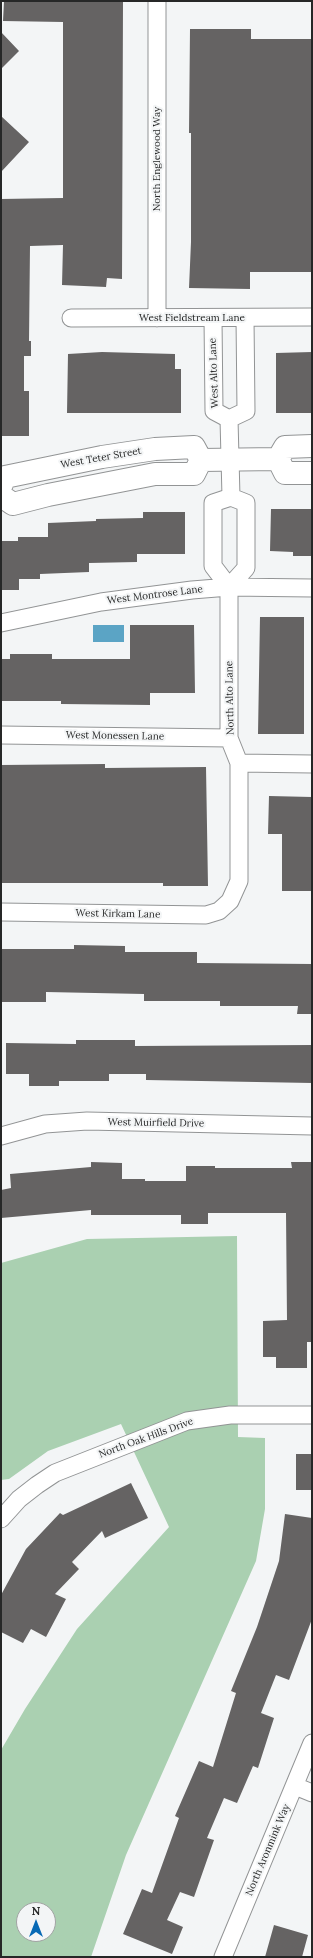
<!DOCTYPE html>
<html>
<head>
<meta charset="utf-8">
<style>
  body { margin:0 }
  #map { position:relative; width:313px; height:1958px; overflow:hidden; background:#f3f5f6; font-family:Lora,serif }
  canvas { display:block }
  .frame { position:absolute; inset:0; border:2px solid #262727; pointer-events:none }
  .north { position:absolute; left:16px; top:1902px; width:40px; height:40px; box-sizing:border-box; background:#f3f5f6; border:1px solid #a1a3a3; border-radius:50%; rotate:0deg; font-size:11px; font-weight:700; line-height:16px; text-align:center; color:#262727 }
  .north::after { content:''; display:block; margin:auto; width:14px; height:18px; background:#0769b5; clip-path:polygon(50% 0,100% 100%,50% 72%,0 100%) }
</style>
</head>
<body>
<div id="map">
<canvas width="313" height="1958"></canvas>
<div class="frame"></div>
<div class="north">N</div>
</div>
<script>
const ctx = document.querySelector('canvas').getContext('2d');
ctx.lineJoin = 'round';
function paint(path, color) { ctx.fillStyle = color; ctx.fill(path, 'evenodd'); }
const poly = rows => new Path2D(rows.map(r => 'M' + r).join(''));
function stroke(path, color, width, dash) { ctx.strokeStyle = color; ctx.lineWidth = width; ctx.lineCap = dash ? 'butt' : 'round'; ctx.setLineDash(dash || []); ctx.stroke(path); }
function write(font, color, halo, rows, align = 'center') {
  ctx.font = font + ' Lora,serif'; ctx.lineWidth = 4; ctx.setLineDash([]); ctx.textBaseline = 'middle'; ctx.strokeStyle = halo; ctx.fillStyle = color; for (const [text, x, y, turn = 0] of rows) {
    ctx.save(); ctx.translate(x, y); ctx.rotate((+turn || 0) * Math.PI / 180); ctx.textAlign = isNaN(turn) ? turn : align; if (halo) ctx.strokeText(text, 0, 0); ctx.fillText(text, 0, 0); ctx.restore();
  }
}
const green = poly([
  [237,1236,238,1437,265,1438,265,1509,256,1561,126,1855,91,1957,1,1957,1,1750,25,1709,77,1629,169,1527,121,1424,48,1451,9,1479,1,1480,1,1263,87,1239],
  [24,1910,48,1910,48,1934,24,1934]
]);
const water = poly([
  [93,625,124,625,124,642,93,642]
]);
const building = poly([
  [4,1,123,1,122,279,107,278,106,287,62,285,63,245,30,246,29,341,31,341,31,356,24,356,24,391,29,391,29,436,1,436,1,199,63,198,63,22,3,21],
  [190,29,251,29,251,39,312,39,312,272,250,272,250,289,189,288,191,242,191,133,189,133],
  [1,32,19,51,1,69],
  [1,116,29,142,1,172],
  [102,352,175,354,175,369,181,369,181,413,67,413,68,354],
  [312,352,312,413,276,413,276,353],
  [271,509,312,509,312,556,293,556,293,552,270,551],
  [143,512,185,512,185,554,137,554,137,562,89,563,89,572,40,574,40,579,19,579,19,590,1,590,1,541,18,541,18,537,48,537,48,523,96,521,96,519,143,518],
  [260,617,304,617,304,734,258,734],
  [130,625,194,625,195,693,150,693,150,705,61,704,61,701,1,701,1,659,10,659,10,654,52,654,52,659,130,659],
  [105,764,105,768,206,767,208,886,163,886,163,883,1,883,1,765],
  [269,796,312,797,312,891,282,891,282,834,268,834],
  [74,945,125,946,125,952,197,952,197,963,312,964,312,1014,297,1014,298,1006,220,1006,220,1001,144,1001,144,994,46,992,46,1002,1,1002,1,949,74,949],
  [76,1040,135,1040,135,1046,312,1045,312,1083,146,1080,146,1074,109,1074,109,1081,59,1081,59,1086,29,1086,29,1074,6,1074,6,1043,76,1044],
  [91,1162,122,1163,122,1179,145,1179,145,1181,186,1181,186,1166,215,1166,215,1168,292,1168,291,1162,312,1162,312,1342,307,1342,307,1368,276,1368,276,1357,263,1357,263,1321,287,1320,286,1213,208,1213,208,1224,181,1224,181,1215,91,1215,91,1210,1,1218,1,1190,11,1188,10,1174,91,1167],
  [296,1454,312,1454,312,1490,296,1490],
  [131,1483,148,1518,105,1538,102,1531,72,1562,79,1569,55,1594,66,1599,46,1637,31,1629,23,1643,1,1632,1,1595,26,1549,60,1513,63,1515],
  [285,1514,312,1518,312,1619,289,1680,276,1675,261,1713,274,1718,258,1768,253,1766,237,1803,224,1798,207,1838,214,1840,194,1897,180,1892,167,1920,183,1927,172,1954,123,1934,142,1889,152,1893,179,1818,175,1816,199,1761,213,1767,236,1693,231,1691,257,1627,279,1561],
  [274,1925,308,1935,302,1957,265,1957]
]);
const minor = poly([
  [71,318,312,317],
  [157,318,157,1],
  [213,318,214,411,229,419],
  [229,419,246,411,245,318],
  [229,419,231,497],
  [231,497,246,503,246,568,229,587,213,566,213,503,231,497],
  [1,623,101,602,192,590,229,587,312,588],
  [1,735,229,738],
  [239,763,312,764],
  [1,912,206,915,219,911,230,901,239,881,239,763,229,738,229,587],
  [1,1136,45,1124,87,1121,312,1126],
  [1,1519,19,1499,37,1485,55,1473,187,1421,230,1415,312,1415],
  [295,1786,312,1793],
  [223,1957,312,1743]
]);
const tertiary = poly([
  [278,459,285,473,312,473],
  [278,459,285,447,312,446],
  [201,460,278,459],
  [1,486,5,477,102,457,155,449,194,447,201,460],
  [1,496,13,504,48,495,155,474,194,474,201,460]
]);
const streetNames = [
  ["North Englewood Way",157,159,-90],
  ["West Fieldstream Lane",192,318],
  ["West Alto Lane",214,373,-92],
  ["West Teter Street",101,458,-10],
  ["West Montrose Lane",155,595,-7],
  ["North Alto Lane",230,698,-91],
  ["West Monessen Lane",115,736,1],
  ["West Kirkam Lane",118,914,1],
  ["West Muirfield Drive",156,1123,1],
  ["North Oak Hills Drive",146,1438,-20],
  ["North Aronmink Way",268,1850,-67]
];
paint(green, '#aad0b1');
paint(water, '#5ba4c5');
paint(building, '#656363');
stroke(minor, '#929495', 19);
stroke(tertiary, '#929495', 24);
stroke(minor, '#fff', 17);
stroke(tertiary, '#fff', 22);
write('10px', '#262727', '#f3f5f6', streetNames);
</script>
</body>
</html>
